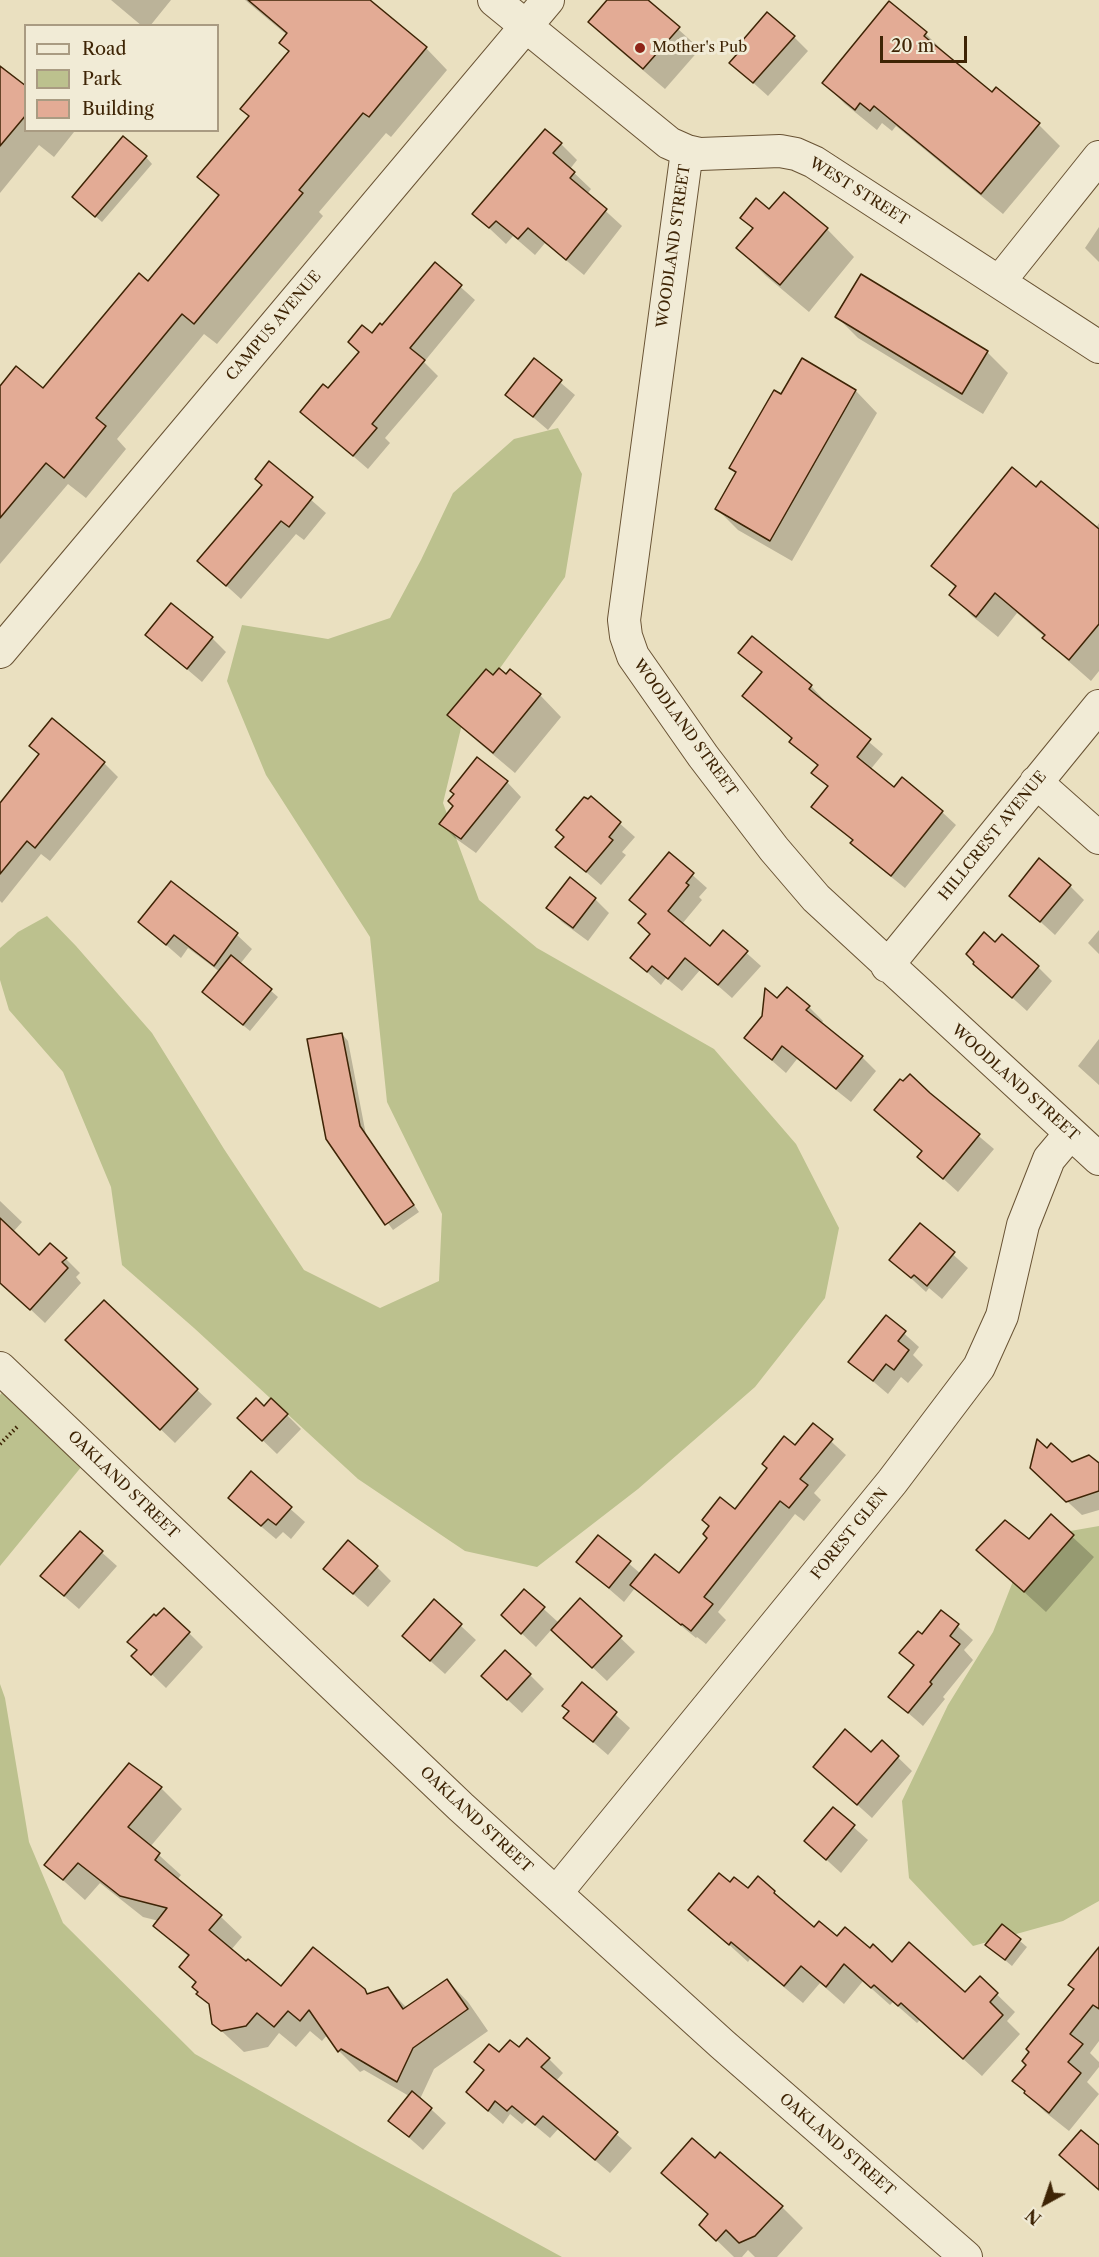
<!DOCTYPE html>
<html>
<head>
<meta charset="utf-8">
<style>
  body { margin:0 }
  #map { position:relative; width:1099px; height:2257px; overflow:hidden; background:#eae0c0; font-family:"Libre Caslon Text",serif }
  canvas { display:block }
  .legend { position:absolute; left:24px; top:24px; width:195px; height:108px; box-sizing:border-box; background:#f1ebd6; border:2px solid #a99b82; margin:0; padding:8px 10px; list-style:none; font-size:18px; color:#3e2405 }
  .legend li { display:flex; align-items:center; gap:12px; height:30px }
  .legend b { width:30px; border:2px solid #a99b82 }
  .north { position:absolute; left:1015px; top:2173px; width:60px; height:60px; -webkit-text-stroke:4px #f1ebd6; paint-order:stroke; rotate:220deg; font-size:16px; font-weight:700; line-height:24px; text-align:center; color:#3e2405 }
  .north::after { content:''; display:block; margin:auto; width:21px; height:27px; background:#3e2405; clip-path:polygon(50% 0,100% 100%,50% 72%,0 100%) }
  .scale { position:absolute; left:880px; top:36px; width:87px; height:27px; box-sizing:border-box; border:3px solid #3e2405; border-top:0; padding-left:8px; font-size:18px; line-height:21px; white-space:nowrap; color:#3e2405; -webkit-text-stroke:4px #f1ebd6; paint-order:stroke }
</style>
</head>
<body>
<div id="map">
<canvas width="1099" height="2257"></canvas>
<ul class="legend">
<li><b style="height:8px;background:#f1ebd6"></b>Road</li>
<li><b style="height:16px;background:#bcc18e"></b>Park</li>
<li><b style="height:16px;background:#e3ab95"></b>Building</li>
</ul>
<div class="north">N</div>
<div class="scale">20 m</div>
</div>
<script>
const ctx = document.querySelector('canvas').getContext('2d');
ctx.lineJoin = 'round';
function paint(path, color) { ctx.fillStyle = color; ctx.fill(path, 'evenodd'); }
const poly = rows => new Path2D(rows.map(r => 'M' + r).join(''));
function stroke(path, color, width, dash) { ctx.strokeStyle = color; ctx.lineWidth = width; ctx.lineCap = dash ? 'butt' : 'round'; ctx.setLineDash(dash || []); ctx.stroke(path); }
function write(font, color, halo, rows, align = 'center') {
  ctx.font = font + ' "Libre Caslon Text",serif'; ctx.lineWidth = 6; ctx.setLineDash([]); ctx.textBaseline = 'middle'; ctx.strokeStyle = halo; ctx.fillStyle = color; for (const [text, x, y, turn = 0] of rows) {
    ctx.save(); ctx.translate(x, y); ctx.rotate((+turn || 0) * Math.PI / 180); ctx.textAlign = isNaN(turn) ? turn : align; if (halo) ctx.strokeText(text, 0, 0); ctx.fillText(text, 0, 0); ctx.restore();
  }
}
const green = poly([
  [558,428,582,474,565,577,463,720,443,803,479,900,537,948,714,1049,796,1144,839,1228,825,1298,755,1387,638,1489,537,1567,465,1551,358,1479,194,1328,122,1265,111,1187,63,1072,9,1010,0,980,0,948,18,932,47,916,76,946,152,1033,224,1149,304,1270,380,1308,439,1281,442,1214,387,1102,370,937,266,775,227,681,242,625,328,639,390,618,421,560,453,493,514,439],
  [3,1391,82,1466,0,1566,0,1395],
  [1099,1526,1099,1901,1063,1921,973,1946,909,1878,902,1801,948,1705,993,1632,1030,1538],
  [0,1684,5,1698,29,1842,63,1923,195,2054,360,2147,562,2257,0,2257]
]);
const shadow = poly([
  [111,0,171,0,150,26,142,26],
  [245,0,368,0,426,48,447,70,391,137,386,133,319,212,323,216,217,344,204,334,117,439,126,449,86,498,68,484,0,564,0,388,44,390,148,283,219,197,199,177,250,117,242,109,291,52,287,35],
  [609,0,646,0,700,49,665,89,611,43,590,22],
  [889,4,926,34,947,55,946,56,992,94,996,89,1039,125,1060,146,1003,214,896,126,892,131,882,123,877,130,845,104,824,83],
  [794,37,808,51,768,96,731,63,748,44],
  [0,68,26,88,26,130,74,132,54,157,39,145,0,193],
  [561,144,577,160,570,169,591,189,587,194,622,226,584,275,545,243,535,255,513,236,506,244,474,214],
  [146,157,152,164,102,222,80,203],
  [769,211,827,229,854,257,809,312,766,276,738,248,754,230,742,218],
  [1099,227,1099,262,1085,248],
  [435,264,475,300,424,362,438,376,385,438,390,443,368,469,302,412,329,390,372,335,382,327],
  [837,317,987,352,1008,373,983,414,858,338],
  [534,360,575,395,548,430,507,395],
  [802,360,856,391,877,413,792,561,738,530,717,509,737,473,731,467,781,396],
  [269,463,326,513,304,540,296,534,241,599,199,561,263,485],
  [1036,489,1096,528,1099,523,1099,671,1091,681,1066,659,1045,637,1017,613,998,637,972,616,951,594,956,588,933,566],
  [147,635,212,638,226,652,202,682],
  [740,653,811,686,824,700,822,702,883,754,870,770,895,789,942,812,956,825,905,888,865,856,852,843,854,841,813,807,829,788,813,773,819,767,791,742,793,739,744,695,762,673],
  [510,671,540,695,561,717,515,773,471,736,449,715,493,677,506,677],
  [31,746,104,763,118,777,50,861,41,854,2,903,0,901,0,805,40,755],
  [507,782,521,797,476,853,455,838,441,824,455,807,456,794],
  [591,798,635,837,622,852,626,855,601,885,557,847],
  [669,854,707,888,699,897,702,900,682,924,710,948,723,932,761,966,732,998,700,970,682,991,666,978,661,985,632,958,651,935,647,915,631,900],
  [570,879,595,899,609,913,588,941,562,922,548,908],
  [171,883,237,935,252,949,240,964,278,997,250,1031,210,998,220,972,188,948,181,958,140,922],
  [1070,886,1084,900,1055,935,1011,895],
  [1099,930,1099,954,1088,943],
  [996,944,1038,967,1052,981,1027,1011,975,964],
  [778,1000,809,1007,823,1021,821,1024,862,1057,876,1071,851,1102,797,1059,786,1073,746,1038],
  [342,1034,348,1041,366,1135,419,1212,393,1230,327,1139],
  [1099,1039,1099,1085,1078,1066],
  [929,1094,994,1149,958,1192,919,1157,923,1152,890,1124],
  [0,1201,22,1222,13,1232,39,1257,66,1259,80,1273,76,1277,81,1283,45,1323,28,1307,0,1265],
  [920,1225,968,1268,942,1299,929,1288,926,1292,891,1260],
  [104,1302,212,1404,175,1443,82,1354],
  [886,1317,919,1347,913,1355,923,1365,908,1383,901,1377,888,1394,850,1362],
  [264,1408,287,1415,301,1429,277,1454,254,1432],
  [813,1425,846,1455,814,1493,821,1500,804,1521,795,1514,718,1612,726,1620,706,1644,697,1637,696,1638,635,1588,624,1602,578,1562,598,1537,641,1574,679,1575],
  [1047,1450,1071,1463,1099,1465,1099,1510,1082,1515,1046,1482],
  [251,1474,305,1522,291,1539,283,1532,276,1539,244,1512],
  [1051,1517,1094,1557,1046,1612,978,1550,1029,1541],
  [80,1533,117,1566,79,1609,57,1590],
  [377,1567,391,1581,368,1607,325,1569],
  [524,1591,559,1623,581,1600,635,1652,607,1681,552,1629,536,1647,517,1629],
  [434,1601,476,1640,445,1674,418,1650],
  [942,1612,973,1640,964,1650,973,1660,943,1697,945,1699,923,1726,890,1697,914,1666,902,1653,922,1636],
  [189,1633,203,1647,166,1688,133,1656],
  [530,1675,544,1689,522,1713,497,1690],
  [582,1684,630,1728,608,1755,565,1718,570,1712],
  [882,1742,912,1771,872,1818,815,1767,871,1754],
  [129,1765,161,1788,182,1809,150,1847,181,1875,177,1880,220,1916,242,1937,231,1950,281,1988,364,1990,369,1995,388,1989,407,2008,447,1980,468,2002,488,2031,434,2069,420,2099,446,2123,423,2150,390,2121,409,2096,364,2070,360,2072,339,2051,328,2034,322,2041,310,2031,296,2047,279,2033,268,2047,244,2052,213,2023,211,2006,198,1994,197,1983,181,1967,189,1957,155,1926,159,1921,143,1917,100,1883,85,1900,46,1865],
  [833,1809,868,1840,841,1873,806,1841],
  [730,1884,748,1890,774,1892,814,1929,870,1950,892,1964,965,1995,980,1978,1015,2012,1007,2021,1020,2034,982,2076,920,2020,917,2023,893,2002,890,2005,863,1981,844,2004,820,1983,803,2003,750,1959,748,1962,690,1909],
  [1002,1926,1027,1947,1012,1966,994,1951],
  [1099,1970,1099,2041,1090,2053,1099,2062,1099,2067,1087,2082,1099,2094,1069,2131,1045,2112,1014,2081,1027,2065,1075,1990],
  [519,2050,549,2059,563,2073,556,2081,632,2148,610,2173,558,2129,550,2138,527,2119,522,2124,510,2114,503,2124,482,2106,499,2054],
  [720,2154,782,2207,803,2228,777,2257,755,2257,748,2250,742,2257,734,2257,701,2225,709,2216,663,2173,715,2160]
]);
const building = poly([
  [248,0,370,0,427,47,369,117,363,113,299,190,303,193,194,324,182,314,96,418,106,426,64,478,46,463,0,518,0,386,16,366,43,388,139,273,148,281,219,195,197,177,249,116,240,109,289,51,279,43,287,33,248,0],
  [607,0,648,0,680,27,643,69,588,22,607,0],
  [889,1,927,32,924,36,992,92,996,87,1040,123,981,194,874,106,870,111,860,103,855,110,822,83,889,1],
  [767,12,795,36,753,83,729,63,746,44,742,41,767,12],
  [0,66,26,86,26,115,0,146,0,66],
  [545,129,562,143,553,153,575,172,570,178,607,209,566,260,528,228,518,239,496,221,489,228,472,214,545,129],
  [123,136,147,156,95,217,72,197,123,136],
  [784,192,828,228,780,285,736,248,753,228,740,218,756,198,769,209,784,192],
  [435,262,462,285,410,348,425,360,372,424,377,428,353,456,300,412,323,384,328,388,359,352,348,342,362,325,372,333,380,323,382,325,435,262],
  [861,274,988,351,962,394,835,317,861,274],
  [534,358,562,380,533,417,505,395,534,358],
  [802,358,856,390,770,541,715,509,736,472,729,468,774,390,781,394,802,358],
  [269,461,313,497,289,527,281,521,226,586,197,561,262,485,255,479,269,461],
  [1012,467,1036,487,1041,481,1099,529,1099,624,1069,660,1042,638,1045,635,995,593,976,617,949,595,956,586,931,566,1012,467],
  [171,603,213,637,187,669,145,635,171,603],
  [752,636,812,685,809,689,871,739,857,757,894,787,902,777,943,811,891,876,850,843,853,840,811,807,828,786,811,773,818,765,789,742,792,738,742,696,762,672,738,653,752,636],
  [499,668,506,674,510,669,541,694,493,753,447,715,486,669,493,675,499,668],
  [52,718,105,762,35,848,27,841,0,874,0,803,39,754,29,746,52,718],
  [477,757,508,781,461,839,439,824,453,806,448,801,454,794,450,791,477,757],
  [591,796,621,822,609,837,613,840,586,872,555,847,564,837,556,830,584,797,588,799,591,796],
  [669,852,694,873,686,883,689,885,668,911,710,946,723,930,748,951,718,985,685,958,668,979,652,966,647,972,630,958,650,934,638,923,646,914,629,900,669,852],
  [1039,858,1071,885,1040,922,1009,896,1039,858],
  [570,877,596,898,573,928,546,908,570,877],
  [171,881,238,933,214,966,174,935,166,945,138,922,171,881],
  [984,932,995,942,1002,934,1039,966,1012,998,973,964,974,962,966,954,984,932],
  [231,955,272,989,243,1025,202,992,231,955],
  [787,987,810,1006,806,1010,863,1056,836,1089,782,1046,772,1060,744,1038,762,1016,765,988,777,998,787,987],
  [342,1033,360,1126,414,1205,385,1225,326,1139,307,1039,342,1033],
  [910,1074,930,1093,980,1134,943,1179,917,1157,922,1151,874,1110,900,1079,903,1081,910,1074],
  [0,1218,39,1255,50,1243,67,1258,62,1262,68,1268,30,1310,0,1283,0,1218],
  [920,1223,955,1252,927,1286,914,1275,911,1278,889,1260,920,1223],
  [104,1300,198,1389,160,1430,65,1340,104,1300],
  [886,1315,906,1331,898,1341,909,1350,894,1370,886,1364,873,1381,848,1362,886,1315],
  [256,1398,264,1406,271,1398,288,1414,262,1441,237,1418,256,1398],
  [813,1423,833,1439,800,1479,808,1485,789,1508,780,1501,704,1597,713,1604,691,1631,682,1624,681,1625,630,1585,655,1554,679,1573,707,1538,703,1534,709,1526,702,1520,720,1497,735,1509,767,1468,762,1464,784,1436,795,1445,813,1423],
  [1037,1439,1047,1448,1051,1443,1072,1462,1089,1455,1099,1463,1099,1491,1066,1502,1030,1468,1037,1439],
  [251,1471,292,1507,276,1525,268,1519,261,1526,228,1498,251,1471],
  [1051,1514,1074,1535,1024,1592,976,1550,1005,1520,1029,1539,1051,1514],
  [80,1531,103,1551,64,1596,40,1576,80,1531],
  [598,1535,631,1561,609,1588,576,1562,598,1535],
  [348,1540,378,1566,353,1594,323,1569,348,1540],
  [524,1589,545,1607,521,1634,501,1615,524,1589],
  [580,1598,622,1636,592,1668,551,1630,580,1598],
  [434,1599,462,1624,430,1661,402,1636,434,1599],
  [164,1608,190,1632,151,1675,131,1656,137,1650,127,1642,154,1614,156,1616,164,1608],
  [941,1610,959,1624,950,1636,960,1644,930,1682,932,1684,908,1713,888,1697,914,1665,899,1653,918,1631,922,1634,941,1610],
  [505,1650,531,1674,507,1700,481,1676,505,1650],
  [582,1682,617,1712,593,1742,563,1718,569,1711,562,1706,582,1682],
  [845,1729,871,1752,882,1740,899,1756,857,1805,813,1767,845,1729],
  [129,1763,162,1787,128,1827,160,1853,155,1860,222,1915,209,1930,246,1961,248,1959,281,1986,313,1947,365,1989,367,1994,388,1987,403,2009,447,1979,468,2009,413,2048,397,2082,341,2049,338,2052,309,2010,300,2021,288,2011,274,2027,257,2013,246,2026,221,2031,212,2024,209,2004,196,1994,198,1992,192,1987,196,1982,179,1967,189,1955,153,1926,167,1908,120,1896,78,1863,63,1880,44,1865,129,1763],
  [833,1807,855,1825,826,1860,804,1841,833,1807],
  [719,1873,730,1882,734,1877,748,1888,758,1876,775,1891,774,1893,814,1927,819,1921,837,1936,845,1927,870,1948,873,1944,892,1962,909,1942,965,1992,980,1976,998,1993,990,2002,1003,2015,963,2059,901,2003,898,2006,874,1985,871,1988,844,1964,826,1987,801,1966,784,1986,731,1942,729,1945,688,1910,719,1873],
  [1002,1924,1021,1939,1005,1960,985,1945,1002,1924],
  [1099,1947,1099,2009,1093,2005,1070,2034,1083,2044,1068,2062,1081,2073,1049,2113,1024,2093,1025,2091,1012,2081,1026,2065,1022,2061,1029,2052,1026,2049,1074,1989,1068,1985,1099,1947],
  [527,2038,550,2058,541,2067,618,2132,595,2160,543,2116,535,2125,512,2106,507,2111,495,2101,488,2111,466,2092,484,2070,474,2062,489,2044,499,2052,510,2040,519,2047,527,2038],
  [412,2091,432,2108,409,2137,388,2121,412,2091],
  [1081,2130,1099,2145,1099,2190,1059,2155,1081,2130],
  [692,2138,715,2158,720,2152,783,2206,755,2236,739,2243,726,2230,716,2241,699,2225,708,2214,661,2173,692,2138]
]);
const path = poly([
  [0,1444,19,1425]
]);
const minor = poly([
  [494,0,669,143,687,151,700,154,780,151,796,154,814,162,1099,347],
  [687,151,624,620,626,636,633,656,703,756,774,849,816,898,1099,1159],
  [999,282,1099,157],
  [0,652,548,0],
  [1036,782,1099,838],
  [887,966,1099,706],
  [0,1368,461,1807,722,2044,966,2257],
  [556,1893,892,1482,979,1367,1002,1316,1023,1225,1049,1159,1070,1134]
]);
const markers = [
  [640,48,6,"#8f2418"]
];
const poiNames = [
  ["Mother's Pub",652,48]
];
const streetNames = [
  ["WEST STREET",859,192,32],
  ["WOODLAND STREET",674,246,-82],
  ["CAMPUS AVENUE",274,326,-50],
  ["WOODLAND STREET",685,728,54],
  ["HILLCREST AVENUE",993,836,-51],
  ["WOODLAND STREET",1015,1083,42],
  ["OAKLAND STREET",123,1485,44],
  ["FOREST GLEN",850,1534,-51],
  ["OAKLAND STREET",476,1820,43],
  ["OAKLAND STREET",837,2145,41]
];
paint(green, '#bcc18e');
paint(shadow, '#0003');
paint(building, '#e3ab95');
stroke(building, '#3e2405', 1.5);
stroke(minor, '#695334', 34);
stroke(path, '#3e2405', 4, [1.5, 3]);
stroke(minor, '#f1ebd6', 32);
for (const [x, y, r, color] of markers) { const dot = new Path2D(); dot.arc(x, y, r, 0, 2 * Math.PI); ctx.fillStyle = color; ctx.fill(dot); stroke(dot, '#f1ebd6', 2); }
write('15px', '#3e2405', '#f1ebd6', poiNames, 'left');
write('15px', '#3e2405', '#f1ebd6', streetNames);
</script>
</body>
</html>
